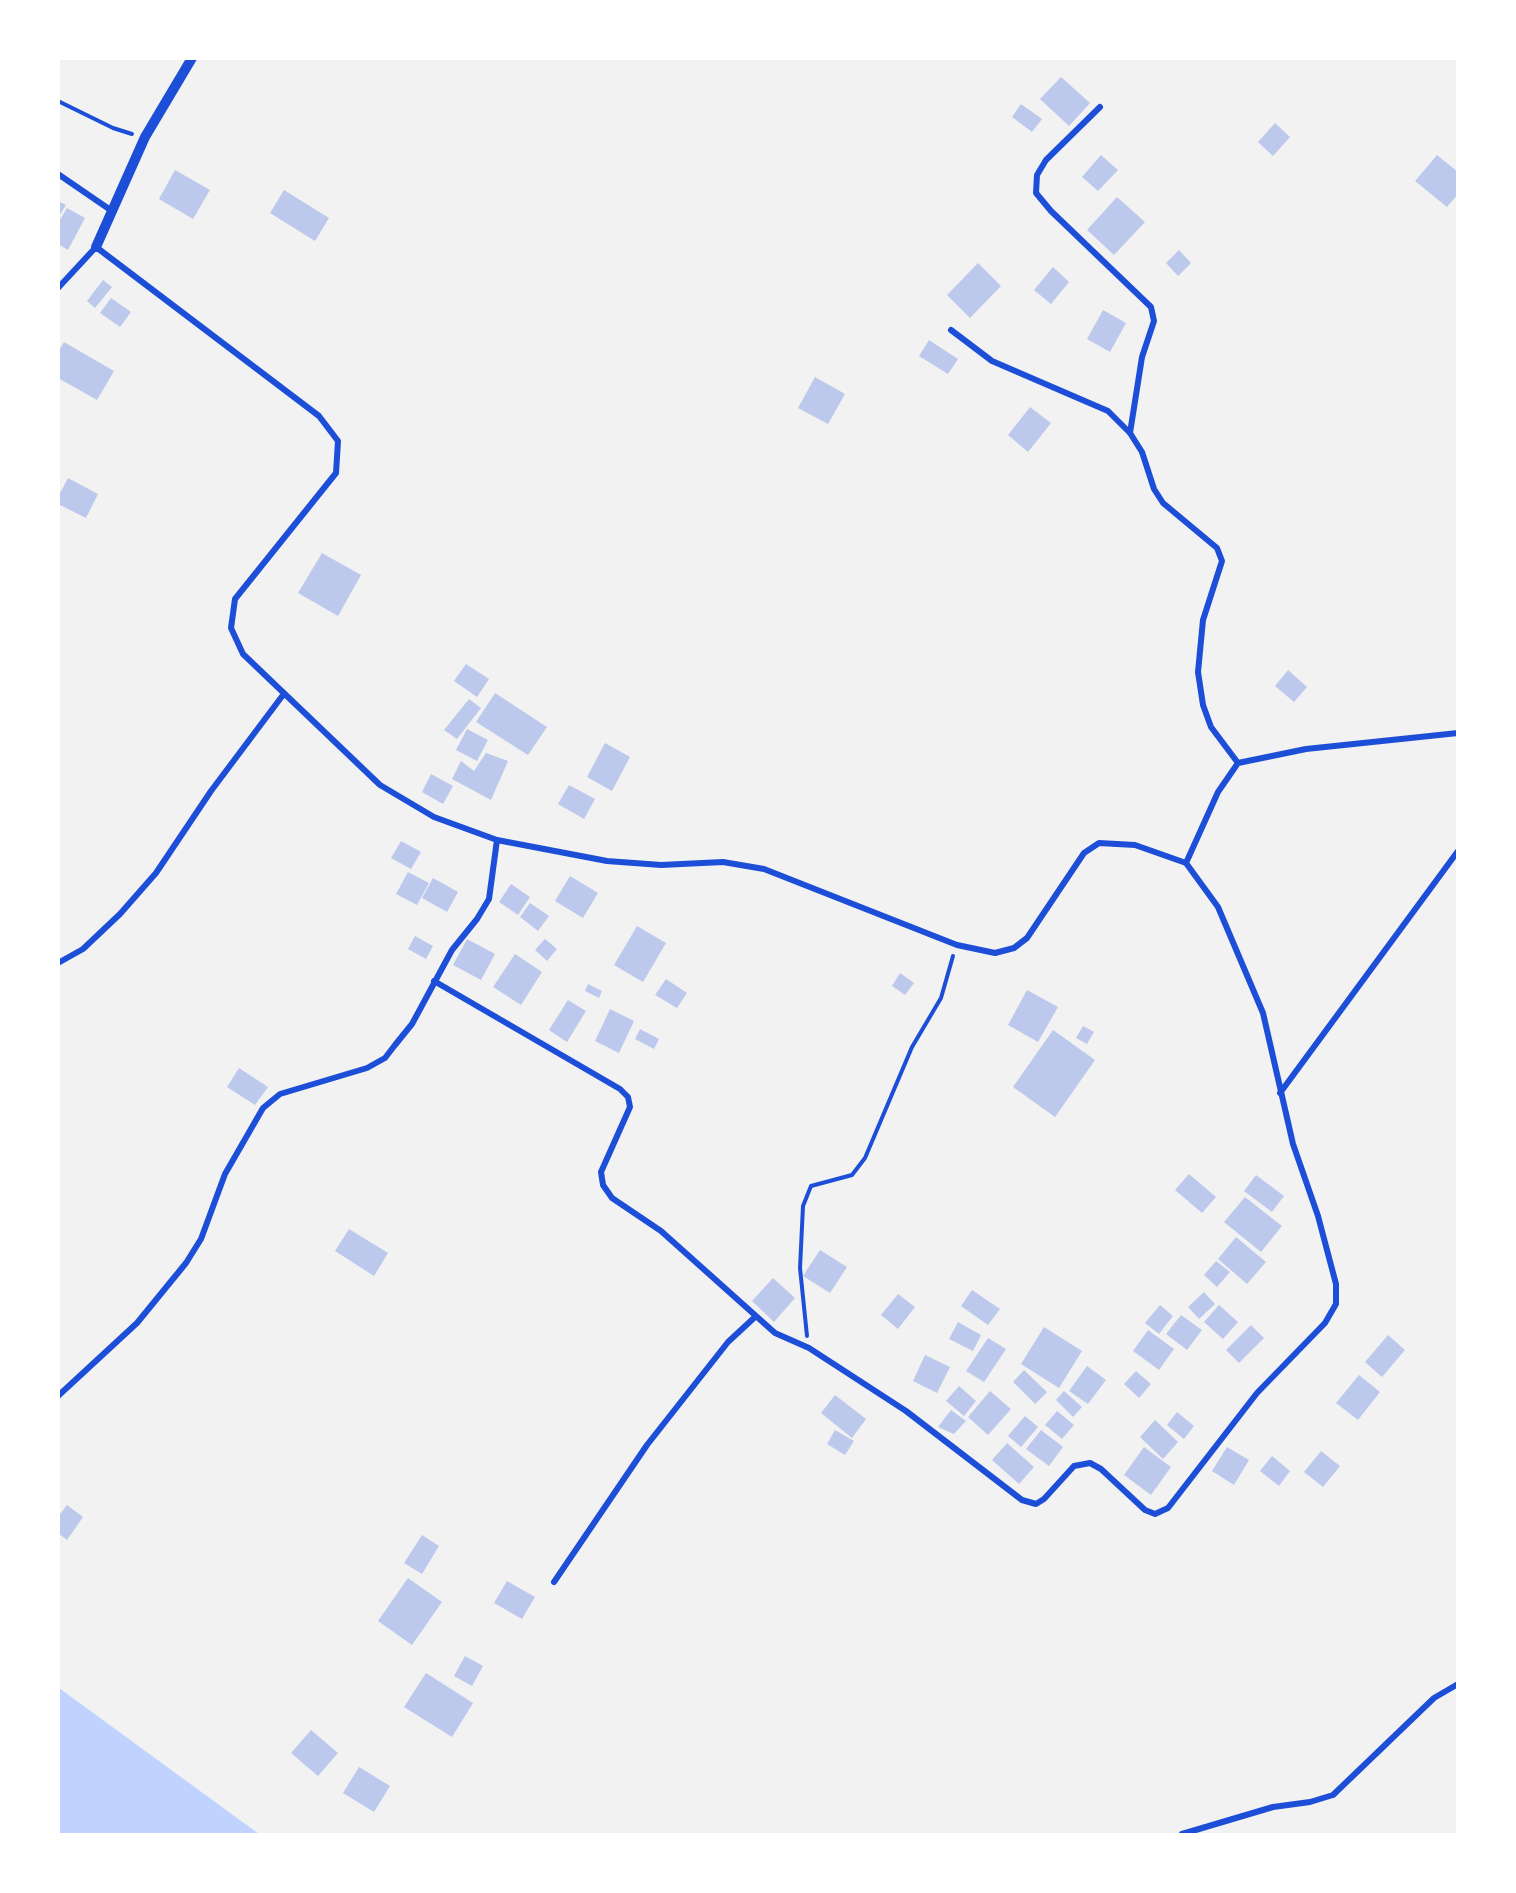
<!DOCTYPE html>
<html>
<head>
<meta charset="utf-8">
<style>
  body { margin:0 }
  #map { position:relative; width:1516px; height:1893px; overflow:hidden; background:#f2f2f2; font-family:"Fira Sans Condensed",sans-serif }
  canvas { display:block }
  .frame { position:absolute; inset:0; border:60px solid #fff; pointer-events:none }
</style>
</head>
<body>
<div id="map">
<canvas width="1516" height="1893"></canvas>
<div class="frame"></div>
</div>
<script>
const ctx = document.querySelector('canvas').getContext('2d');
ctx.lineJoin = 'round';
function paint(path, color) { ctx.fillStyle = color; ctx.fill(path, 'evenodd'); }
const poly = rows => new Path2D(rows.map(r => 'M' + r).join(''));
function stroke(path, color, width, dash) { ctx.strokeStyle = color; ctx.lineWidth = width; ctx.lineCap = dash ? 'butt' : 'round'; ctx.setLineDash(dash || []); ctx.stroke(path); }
const water = poly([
  [59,1688,259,1834,59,1834]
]);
const building = poly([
  [1061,77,1090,103,1069,126,1040,99],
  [1021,104,1042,119,1032,132,1012,117],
  [1275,123,1290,137,1273,156,1258,142],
  [1101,155,1118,170,1098,191,1082,177],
  [1437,155,1458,172,1458,194,1447,207,1415,181],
  [175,170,210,190,193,219,159,199],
  [284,190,329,218,315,241,270,213],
  [1117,197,1145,222,1114,255,1087,230],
  [58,201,66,205,58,218],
  [67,208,85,218,68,250,58,244,58,223],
  [1179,250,1191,263,1178,276,1166,263],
  [978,263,1001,286,970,318,947,295],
  [1053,267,1069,282,1051,304,1034,290],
  [103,280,112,287,95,308,87,301],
  [111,298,131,312,120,327,100,313],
  [1103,310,1126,323,1110,352,1087,339],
  [929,340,958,359,948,374,919,356],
  [64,342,114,371,97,400,58,378,58,352],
  [815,377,845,394,828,424,798,408],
  [1030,407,1051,423,1028,452,1008,435],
  [68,478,98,494,86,518,58,504,58,497],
  [322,553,361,575,338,616,298,593],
  [466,664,489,679,477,697,454,681],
  [1288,670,1307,687,1294,702,1275,686],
  [495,693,547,727,528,755,476,722],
  [469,699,481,708,457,739,444,730],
  [467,729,488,740,477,761,456,750],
  [605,743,630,757,612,791,587,777],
  [486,753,508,761,491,800,452,779,461,761,474,771],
  [431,774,453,786,443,804,422,792],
  [569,785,595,799,584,819,558,804],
  [401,841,421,852,411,869,391,858],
  [408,872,429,883,417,905,396,894],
  [570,876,598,893,583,918,555,901],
  [433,878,458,892,447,912,422,898],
  [511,884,530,897,518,915,499,902],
  [530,903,549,916,538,931,520,917],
  [637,926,666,943,643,982,614,965],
  [415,936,433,946,426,959,408,949],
  [467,939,495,954,481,980,453,965],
  [545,939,557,949,547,961,535,950],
  [515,954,542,972,521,1005,493,987],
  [900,973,914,983,905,995,892,986],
  [666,979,687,993,677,1008,655,995],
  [588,984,602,991,599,998,585,991],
  [1027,990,1058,1007,1038,1042,1008,1025],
  [568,1000,586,1011,567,1042,549,1030],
  [610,1009,634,1021,619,1053,595,1041],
  [1083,1026,1094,1032,1087,1044,1076,1038],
  [640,1029,659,1039,654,1049,635,1039],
  [1053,1030,1095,1060,1055,1117,1013,1087],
  [239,1068,268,1087,255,1105,227,1087],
  [1189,1174,1216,1197,1202,1213,1175,1190],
  [1256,1175,1284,1196,1272,1212,1244,1191],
  [1245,1197,1282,1226,1261,1252,1224,1222],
  [349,1229,388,1253,374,1276,335,1251],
  [1236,1237,1266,1262,1247,1284,1218,1259],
  [820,1250,847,1267,830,1293,803,1276],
  [1216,1261,1230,1272,1217,1287,1204,1275],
  [773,1278,795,1298,774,1322,752,1301],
  [972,1290,1000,1309,988,1325,961,1306],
  [1204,1292,1215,1304,1199,1319,1188,1307],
  [898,1294,915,1307,898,1329,881,1315],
  [1160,1305,1173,1316,1159,1334,1145,1323],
  [1219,1305,1238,1322,1223,1339,1204,1322],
  [1181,1315,1202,1330,1187,1350,1166,1334],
  [958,1322,981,1335,973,1351,949,1339],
  [1251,1325,1264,1338,1239,1363,1226,1350],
  [1044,1327,1082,1351,1059,1388,1021,1364],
  [1148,1330,1174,1349,1159,1370,1133,1351],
  [1388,1335,1405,1350,1382,1377,1365,1362],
  [988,1338,1006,1349,984,1382,966,1371],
  [925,1355,950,1367,937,1393,913,1381],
  [1087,1366,1106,1380,1088,1404,1069,1391],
  [1024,1370,1047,1392,1035,1404,1013,1382],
  [1136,1371,1151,1384,1139,1398,1124,1384],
  [1359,1375,1380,1392,1358,1420,1336,1403],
  [959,1386,976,1401,964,1416,946,1401],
  [990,1391,1011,1409,988,1435,968,1417],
  [1064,1391,1082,1407,1073,1417,1056,1400],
  [835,1395,866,1419,852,1438,821,1413],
  [951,1410,966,1421,954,1434,938,1427],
  [1057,1411,1074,1425,1062,1439,1045,1425],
  [1177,1412,1194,1426,1184,1439,1167,1425],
  [1025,1416,1038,1427,1021,1447,1008,1436],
  [1155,1420,1178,1442,1163,1459,1140,1437],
  [835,1430,854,1441,845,1455,827,1444],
  [1041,1430,1063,1447,1049,1466,1026,1449],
  [1007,1443,1034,1467,1019,1484,992,1460],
  [1144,1447,1171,1467,1151,1495,1124,1475],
  [1227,1447,1249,1460,1234,1485,1212,1471],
  [1321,1451,1340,1466,1323,1487,1304,1472],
  [1272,1456,1290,1471,1279,1486,1260,1471],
  [67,1505,83,1517,67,1540,58,1533,58,1517],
  [422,1535,439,1546,422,1574,404,1563],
  [408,1578,442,1602,412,1645,378,1621],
  [507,1581,535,1597,522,1619,494,1603],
  [465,1656,483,1666,472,1686,454,1676],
  [426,1673,473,1703,452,1737,404,1707],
  [311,1730,338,1753,318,1776,291,1753],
  [359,1767,390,1786,374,1812,343,1793]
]);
const path = poly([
  [58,101,113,128,132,134],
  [807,1336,800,1268,803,1206,811,1186,852,1175,865,1158,912,1047,941,998,953,956]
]);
const minor = poly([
  [1100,107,1046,160,1037,175,1036,193,1051,211,1151,307,1154,321,1142,357,1130,433],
  [58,174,112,211],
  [58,288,96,247,319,416,338,441,336,473,235,599,231,628,243,654,380,785,434,817,497,840,607,861,661,865,723,862,764,869,957,945,995,953,1014,948,1027,938,1084,853,1099,843,1135,845,1186,863,1218,792,1238,763,1306,749,1458,733],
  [951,330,992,361,1108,411,1130,433,1142,452,1154,489,1163,503,1217,548,1222,561,1203,620,1198,672,1203,705,1211,727,1238,763],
  [58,963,83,949,120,914,156,873,211,791,283,695],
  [434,981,620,1089,628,1097,630,1107,601,1172,603,1185,612,1198,661,1231,775,1333,809,1348,906,1411,1022,1500,1036,1504,1044,1499,1074,1466,1090,1463,1101,1469,1145,1510,1155,1514,1168,1508,1257,1393,1325,1323,1336,1304,1336,1284,1318,1216,1293,1144,1263,1013,1218,907,1186,863],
  [1280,1093,1458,851],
  [58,1396,137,1323,186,1263,201,1239,225,1174,263,1108,280,1094,367,1068,385,1058,395,1045,412,1024,452,950,477,919,489,899,497,840],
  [554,1582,647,1445,728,1342,755,1317],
  [1182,1834,1273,1807,1310,1802,1333,1795,1434,1698,1458,1684]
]);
const tertiary = poly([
  [96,247,145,137,192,58]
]);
paint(water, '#bfd3fe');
paint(building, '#bdc9ec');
stroke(path, '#1d4ed8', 4);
stroke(minor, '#1d4ed8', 6);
stroke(tertiary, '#1d4ed8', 10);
</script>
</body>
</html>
